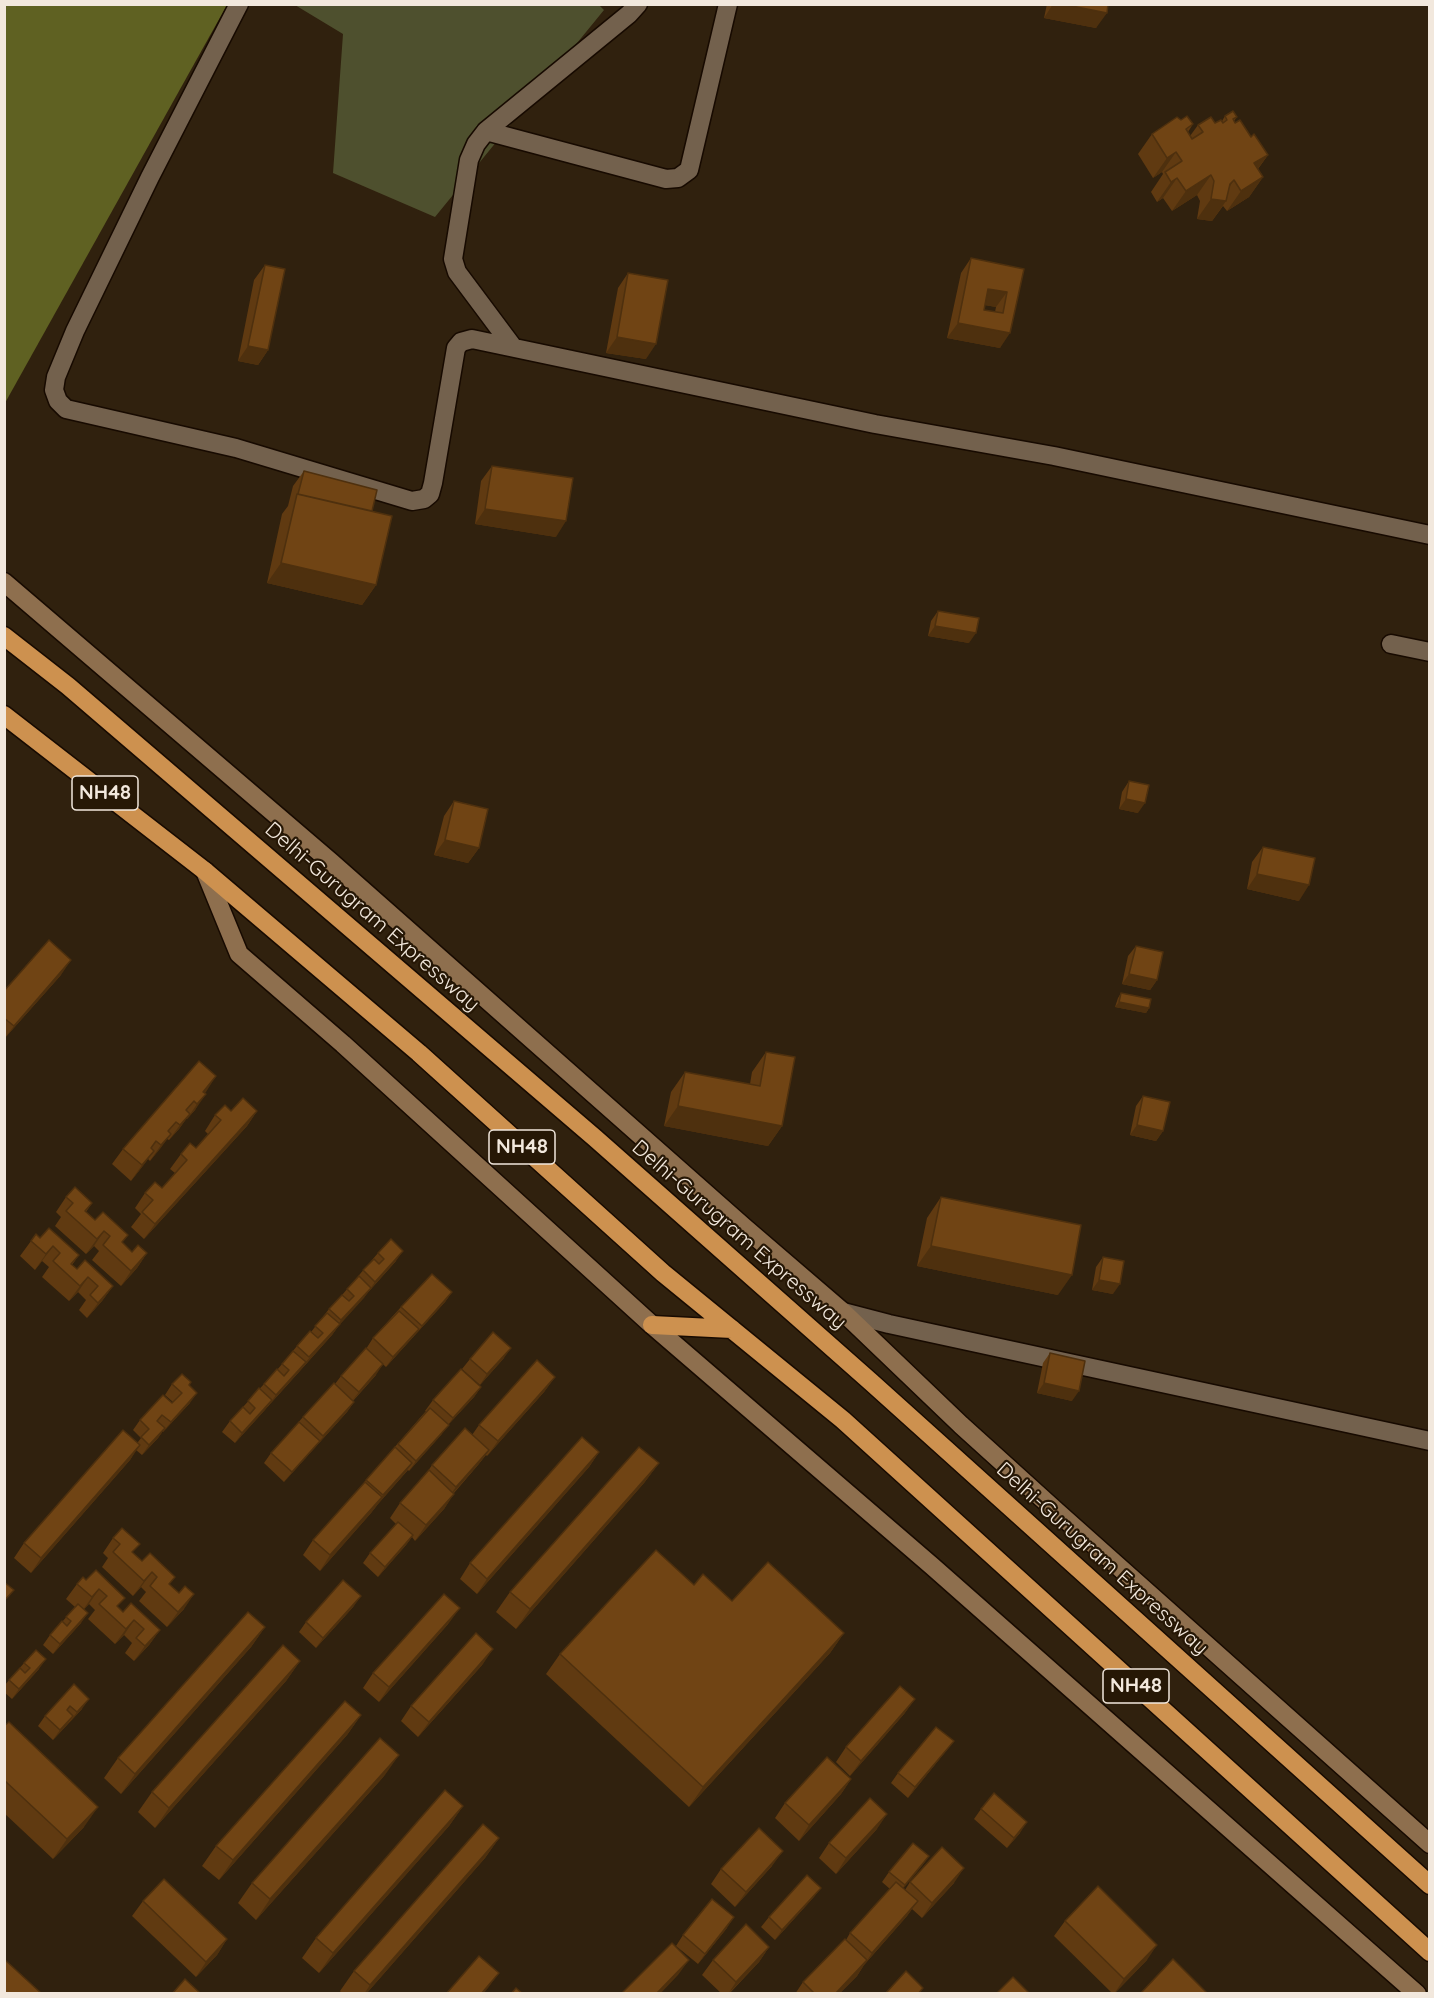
<!DOCTYPE html>
<html>
<head>
<meta charset="utf-8">
<style>
  body { margin:0 }
  #map { position:relative; width:1434px; height:1998px; overflow:hidden; background:#30210e; font-family:Quicksand,sans-serif }
  canvas { display:block }
  .frame { position:absolute; inset:0; border:6px solid #f2e8dd; pointer-events:none }
</style>
</head>
<body>
<div id="map">
<canvas width="1434" height="1998"></canvas>
<div class="frame"></div>
</div>
<script>
const ctx = document.querySelector('canvas').getContext('2d');
ctx.lineJoin = 'round';
function paint(path, color) { ctx.fillStyle = color; ctx.fill(path, 'evenodd'); }
const poly = rows => new Path2D(rows.map(r => 'M' + r).join(''));
function stroke(path, color, width, dash) { ctx.strokeStyle = color; ctx.lineWidth = width; ctx.lineCap = dash ? 'butt' : 'round'; ctx.setLineDash(dash || []); ctx.stroke(path); }
function write(font, color, halo, rows, align = 'center') {
  ctx.font = font + ' Quicksand,sans-serif'; ctx.lineWidth = 4.5; ctx.setLineDash([]); ctx.textBaseline = 'middle'; ctx.strokeStyle = halo; ctx.fillStyle = color; for (const [text, x, y, turn = 0] of rows) {
    ctx.save(); ctx.translate(x, y); ctx.rotate((+turn || 0) * Math.PI / 180); ctx.textAlign = isNaN(turn) ? turn : align; if (halo) ctx.strokeText(text, 0, 0); ctx.fillText(text, 0, 0); ctx.restore();
  }
}
const green = poly([
  [598,4,604,10,435,217,333,173,343,34,295,5]
]);
const forest = poly([
  [5,4,227,5,5,403,4,5]
]);
const minor = poly([
  [239,4,150,177,75,331,56,377,54,390,58,401,66,409,236,448,412,501,424,499,430,494,433,483,456,348,461,342,472,339,875,424,1054,456,1430,535],
  [486,131,666,179,678,178,689,170,728,4],
  [513,347,457,272,453,259,469,160,476,144,486,131,629,14,638,4],
  [1391,644,1430,652],
  [843,1312,889,1324,1430,1441]
]);
const secondary = poly([
  [4,582,331,862,744,1227,843,1312,961,1425,1055,1510,1430,1844],
  [205,871,239,954,343,1044,652,1325,932,1566,1417,1994]
]);
const motorway = poly([
  [4,636,68,686,595,1138,871,1382,1430,1885],
  [4,715,205,871,419,1053,663,1273,843,1420,1430,1952],
  [652,1325,732,1329]
]);
const wall = poly([
  [1047,4,1108,4,1096,28,1044,18],
  [1225,116,1237,117,1234,121,1235,123,1251,137,1268,155,1258,169,1263,177,1249,197,1227,211,1223,206,1212,221,1197,219,1200,201,1197,195,1172,211,1163,198,1157,202,1151,192,1163,174,1162,172,1153,178,1138,154,1152,134,1193,124,1188,132,1190,136,1198,125,1215,123,1222,121],
  [971,258,1024,269,1000,348,947,338,961,273],
  [985,305,996,307,995,312,984,310],
  [265,265,268,350,258,365,238,361,254,280],
  [628,273,646,359,606,353,618,288],
  [492,466,556,537,475,524,481,481],
  [304,471,372,511,376,585,362,605,267,583,282,514,288,506,293,486],
  [938,611,969,643,928,636,931,621],
  [1129,781,1138,813,1119,809,1122,792],
  [454,801,479,848,468,863,434,855,444,816],
  [1263,847,1299,901,1247,889,1252,862],
  [1136,946,1157,980,1150,990,1122,984,1128,956],
  [61,975,4,1039,4,991],
  [1121,993,1149,1008,1146,1013,1115,1007,1118,998],
  [766,1052,782,1126,768,1146,664,1126,671,1092,685,1072,750,1084,752,1072],
  [204,1093,195,1110,187,1119,186,1119,179,1129,169,1140,167,1139,150,1161,148,1159,131,1181,112,1164,123,1149],
  [1143,1096,1163,1131,1156,1141,1130,1135,1136,1106],
  [231,1111,257,1111,247,1126,144,1239,131,1227,141,1214,135,1208,145,1193,162,1188,175,1173,170,1169,181,1154,196,1148,208,1134,205,1131,215,1115],
  [66,1197,92,1203,86,1212,95,1220,132,1252,147,1253,137,1268,121,1286,92,1260,99,1251,94,1246,86,1254,55,1226,61,1217,56,1212],
  [941,1197,1058,1295,917,1266,927,1218],
  [40,1238,79,1255,72,1265,77,1269,113,1286,102,1301,87,1318,79,1310,86,1300,78,1292,69,1301,42,1277,49,1267,42,1261,35,1270,20,1256,31,1241],
  [378,1253,396,1261,340,1324,332,1335,299,1372,235,1443,222,1432,230,1421,243,1407,264,1384,277,1370,297,1346,311,1332,329,1309,342,1295],
  [1103,1257,1113,1294,1092,1290,1096,1267],
  [452,1292,445,1302,386,1367,366,1349,373,1338,401,1307],
  [1050,1353,1072,1401,1037,1393,1043,1363],
  [504,1358,480,1385,462,1369,470,1359],
  [376,1375,353,1401,354,1402,347,1412,284,1482,264,1463,271,1453,303,1417,335,1384,341,1376],
  [555,1377,544,1392,487,1456,486,1455,478,1465,454,1493,444,1509,415,1541,412,1537,406,1545,378,1577,363,1563,370,1553,396,1524,390,1518,400,1503,426,1474,432,1465,472,1435,479,1425],
  [172,1384,189,1385,190,1403,163,1432,163,1431,158,1438,142,1455,136,1450,130,1460,31,1573,14,1558,24,1543,138,1442,141,1438,133,1430,140,1420,173,1402,165,1395],
  [481,1387,474,1397,448,1425,441,1435,409,1471,408,1470,378,1504,371,1513,320,1571,303,1555,313,1540,359,1489,366,1480,426,1411,425,1411,433,1400],
  [599,1452,589,1467,477,1594,460,1579,470,1563],
  [659,1463,644,1483,516,1629,496,1612,510,1592],
  [113,1538,142,1561,175,1577,169,1584,184,1609,167,1627,139,1601,146,1592,141,1587,133,1596,102,1567,108,1558,103,1553],
  [96,1570,118,1607,123,1612,160,1630,149,1645,134,1661,125,1653,132,1643,124,1635,115,1644,88,1619,95,1610,89,1604,84,1609,81,1623,53,1654,43,1645,50,1635,62,1622,75,1607,66,1599,77,1584,86,1580],
  [694,1585,732,1601,844,1633,830,1653,689,1807,546,1674,560,1654],
  [354,1606,316,1648,299,1632,306,1622],
  [449,1623,379,1702,363,1688,373,1673],
  [265,1627,251,1647,121,1794,104,1778,118,1758],
  [300,1661,286,1681,155,1828,138,1812,152,1792],
  [24,1663,39,1669,12,1699,4,1692,4,1686],
  [483,1664,418,1737,401,1721,411,1706],
  [74,1684,82,1709,53,1740,38,1726,45,1716],
  [915,1699,904,1714,850,1776,836,1762,846,1747],
  [361,1715,347,1735,219,1880,202,1866,216,1846],
  [4,1726,84,1827,53,1859,4,1813],
  [954,1741,946,1751,908,1798,891,1783,898,1773],
  [385,1775,256,1920,238,1903,252,1883],
  [851,1779,841,1794,799,1841,775,1818,785,1803],
  [463,1806,449,1826,319,1973,302,1958,316,1938],
  [981,1809,1020,1833,1007,1848,974,1819],
  [877,1829,836,1874,819,1858,829,1843],
  [499,1838,485,1858,366,1994,342,1994,340,1991,354,1971],
  [929,1856,903,1888,905,1890,910,1882,954,1883,922,1918,912,1909,907,1916,864,1965,857,1976,839,1994,795,1994,803,1982,846,1940,850,1933,890,1889,882,1882,889,1872],
  [772,1866,735,1907,711,1884,721,1869],
  [821,1888,813,1898,775,1940,761,1927,769,1917],
  [143,1901,227,1939,217,1955,196,1977,132,1916],
  [1065,1921,1147,1960,1114,1994,1113,1994,1054,1936],
  [727,1928,698,1964,676,1946,683,1935],
  [769,1947,759,1962,729,1994,722,1994,702,1975,713,1960]
]);
const shadedWall = poly([
  [1053,4,1062,4,1107,13,1096,28,1044,18],
  [1176,152,1162,172,1153,178,1167,158],
  [1268,155,1253,175,1254,163],
  [1211,175,1197,195,1172,211,1186,191],
  [1263,177,1249,197,1227,211,1241,191],
  [1177,178,1163,198,1157,202,1171,182],
  [1234,180,1220,201,1226,201,1212,221,1197,219,1211,199],
  [988,289,1007,292,996,307,978,304],
  [958,323,1010,333,1000,348,947,338],
  [617,337,656,344,646,359,606,353],
  [248,346,268,350,258,365,238,361],
  [485,509,566,521,556,537,475,524],
  [281,563,376,585,362,605,267,583],
  [935,626,976,633,969,643,928,636],
  [1126,799,1145,803,1138,813,1119,809],
  [445,840,479,848,468,863,434,855],
  [1257,874,1309,885,1299,901,1247,889],
  [71,960,61,975,4,1039,14,1026],
  [1129,974,1157,980,1150,990,1122,984],
  [1119,1002,1149,1008,1146,1013,1115,1007],
  [216,1076,206,1092,196,1103,203,1092],
  [206,1094,195,1110,187,1119,197,1104],
  [678,1106,782,1126,768,1146,664,1126],
  [257,1111,247,1126,144,1239,155,1224],
  [190,1114,179,1129,169,1140,180,1125],
  [1137,1125,1163,1131,1156,1141,1130,1135],
  [171,1134,160,1149,150,1161,161,1145],
  [154,1151,143,1166,131,1181,142,1165],
  [104,1231,94,1246,86,1254,97,1239],
  [53,1246,42,1261,35,1270,46,1254],
  [931,1246,1072,1275,1058,1295,917,1266],
  [403,1251,396,1261,368,1292,375,1282],
  [147,1253,137,1268,121,1286,131,1271],
  [88,1277,78,1292,69,1301,80,1286],
  [1099,1280,1120,1284,1113,1294,1092,1290],
  [113,1286,102,1301,87,1318,98,1303],
  [371,1288,364,1298,334,1331,341,1320],
  [452,1292,445,1302,414,1336,422,1326],
  [340,1324,332,1335,269,1405,276,1395],
  [419,1329,411,1339,386,1367,393,1357],
  [511,1348,504,1358,480,1385,487,1374],
  [383,1364,376,1375,351,1402,359,1392],
  [555,1377,544,1392,487,1456,498,1441],
  [1044,1383,1079,1391,1072,1401,1037,1393],
  [481,1387,474,1397,448,1425,441,1435,409,1471,416,1461,446,1428,453,1418],
  [197,1393,190,1403,163,1432,171,1422],
  [272,1400,265,1410,235,1443,242,1433],
  [354,1402,347,1412,284,1482,292,1472],
  [165,1428,158,1438,142,1455,149,1445],
  [140,1445,130,1460,31,1573,41,1558],
  [489,1450,478,1465,445,1502,456,1487],
  [599,1452,589,1467,477,1594,487,1579],
  [412,1463,405,1473,378,1504,371,1513,320,1571,330,1555],
  [659,1463,644,1483,516,1629,530,1609],
  [454,1494,444,1509,415,1541,426,1525],
  [413,1535,406,1545,378,1577,385,1567],
  [152,1572,141,1587,133,1596,144,1581],
  [99,1589,89,1604,81,1613,92,1597],
  [194,1594,184,1609,167,1627,178,1612],
  [361,1596,354,1606,316,1648,323,1638],
  [460,1608,449,1623,379,1702,389,1687],
  [88,1613,81,1623,53,1654,60,1644],
  [134,1620,124,1635,115,1644,126,1629],
  [265,1627,251,1647,121,1794,135,1774],
  [160,1630,149,1645,134,1661,145,1646],
  [844,1633,830,1653,689,1807,703,1787],
  [493,1649,483,1664,418,1737,429,1722],
  [46,1659,39,1669,12,1699,19,1689],
  [300,1661,286,1681,155,1828,169,1808],
  [89,1699,82,1709,70,1722,77,1712],
  [915,1699,904,1714,850,1776,861,1761],
  [361,1715,347,1735,219,1880,233,1860],
  [73,1716,66,1726,53,1740,60,1730],
  [954,1741,946,1751,908,1798,915,1787],
  [399,1755,385,1775,256,1920,270,1899],
  [851,1779,841,1794,799,1841,809,1825],
  [463,1806,449,1826,319,1973,333,1953],
  [98,1807,84,1827,53,1859,67,1839],
  [887,1814,877,1829,836,1874,846,1858],
  [1027,1822,1020,1833,1007,1848,1014,1838],
  [499,1838,485,1858,366,1994,364,1994,370,1985],
  [783,1851,772,1866,735,1907,746,1892],
  [929,1856,922,1866,898,1895,905,1885],
  [964,1868,954,1883,922,1918,932,1903],
  [821,1888,813,1898,775,1940,782,1930],
  [918,1901,907,1916,864,1965,857,1976,839,1994,835,1994,866,1962,872,1953],
  [734,1917,727,1928,698,1964,705,1954],
  [227,1939,217,1955,196,1977,206,1962],
  [1157,1945,1147,1960,1114,1994,1124,1979],
  [769,1947,759,1962,728,1994,736,1982],
  [689,1960,678,1975,660,1994,656,1994],
  [499,1973,488,1988,483,1994,481,1994]
]);
const building = poly([
  [1062,4,1108,4,1107,13,1062,4],
  [1233,111,1237,117,1233,119,1235,123,1240,120,1251,137,1254,134,1268,155,1254,163,1263,177,1241,191,1234,180,1230,184,1226,201,1211,199,1214,181,1211,175,1186,191,1177,178,1171,182,1165,172,1182,161,1176,152,1167,158,1152,134,1177,117,1181,120,1187,116,1193,124,1186,129,1192,139,1203,132,1198,125,1211,117,1215,123,1221,120,1223,123,1227,120,1225,116,1233,111],
  [971,258,1024,269,1010,333,958,323,971,258],
  [988,289,1007,292,1003,313,984,310,988,289],
  [265,265,285,269,268,350,248,346,265,265],
  [628,273,668,280,656,344,617,337,628,273],
  [492,466,573,478,566,521,485,509,492,466],
  [304,471,377,490,372,511,298,494,304,471],
  [297,494,392,516,376,585,281,563,297,494],
  [938,611,979,618,976,633,935,626,938,611],
  [1129,781,1149,785,1145,803,1126,799,1129,781],
  [454,801,488,809,479,848,445,840,454,801],
  [1263,847,1315,858,1309,885,1257,874,1263,847],
  [49,940,71,960,14,1026,4,1018,4,991,49,940],
  [1136,946,1163,952,1157,980,1129,974,1136,946],
  [1121,993,1151,999,1149,1008,1119,1002,1121,993],
  [766,1052,795,1057,782,1126,678,1106,685,1072,760,1086,766,1052],
  [199,1061,216,1076,203,1092,206,1094,197,1104,194,1101,186,1110,190,1114,180,1125,176,1122,168,1131,171,1134,161,1145,156,1141,151,1148,154,1151,142,1165,123,1149,199,1061],
  [1143,1096,1170,1102,1163,1131,1137,1125,1143,1096],
  [243,1098,257,1111,155,1224,142,1212,153,1200,145,1193,155,1182,162,1188,187,1160,181,1154,190,1143,196,1148,221,1120,215,1115,225,1105,231,1111,243,1098],
  [75,1187,92,1203,85,1211,95,1220,103,1212,128,1235,122,1242,132,1252,138,1245,147,1253,131,1271,103,1245,110,1236,104,1231,97,1239,66,1211,73,1203,66,1197,75,1187],
  [941,1197,1081,1225,1072,1275,931,1246,941,1197],
  [49,1228,79,1255,71,1264,77,1269,85,1260,113,1286,98,1303,90,1295,98,1286,88,1277,80,1286,53,1261,60,1253,53,1246,46,1254,31,1241,36,1234,40,1238,49,1228],
  [391,1239,403,1251,375,1282,363,1270,374,1259,379,1264,384,1259,378,1253,391,1239],
  [1103,1257,1124,1261,1120,1284,1099,1280,1103,1257],
  [432,1274,452,1292,422,1326,401,1307,432,1274],
  [359,1276,371,1288,341,1320,329,1309,342,1295,349,1301,354,1296,347,1289,359,1276],
  [399,1311,419,1329,393,1357,373,1338,399,1311],
  [327,1313,340,1324,309,1357,297,1346,310,1331,318,1338,323,1333,315,1326,327,1313],
  [493,1332,511,1348,487,1374,470,1359,493,1332],
  [366,1348,383,1364,359,1392,341,1376,366,1348],
  [293,1351,306,1362,276,1395,264,1384,277,1369,284,1376,289,1370,282,1364,293,1351],
  [1050,1353,1085,1361,1079,1391,1044,1383,1050,1353],
  [537,1360,555,1377,498,1441,479,1425,537,1360],
  [461,1369,481,1387,453,1418,433,1400,461,1369],
  [182,1374,191,1382,189,1385,197,1393,171,1422,162,1415,157,1421,165,1428,149,1445,141,1437,149,1429,140,1420,163,1395,172,1403,182,1393,172,1384,182,1374],
  [334,1383,354,1402,323,1436,303,1417,334,1383],
  [259,1388,272,1400,242,1433,230,1421,243,1407,250,1414,255,1408,248,1401,259,1388],
  [430,1408,449,1425,416,1461,398,1444,430,1408],
  [299,1422,320,1441,292,1472,271,1453,299,1422],
  [465,1428,489,1450,456,1487,432,1465,465,1428],
  [123,1430,140,1445,41,1558,24,1543,123,1430],
  [582,1437,599,1452,487,1579,470,1563,582,1437],
  [395,1447,412,1463,383,1495,366,1480,395,1447],
  [639,1447,659,1463,530,1609,510,1592,639,1447],
  [429,1470,454,1494,426,1525,400,1503,429,1470],
  [365,1482,382,1497,330,1555,313,1540,365,1482],
  [398,1522,413,1535,385,1567,370,1553,398,1522],
  [122,1528,140,1544,132,1552,142,1561,150,1553,175,1577,169,1584,179,1593,185,1586,194,1594,178,1612,150,1586,157,1577,152,1572,144,1581,113,1552,120,1544,113,1538,122,1528],
  [656,1550,694,1585,703,1574,732,1601,768,1562,844,1633,703,1787,560,1654,656,1550],
  [96,1570,125,1598,117,1606,123,1612,131,1603,160,1630,145,1646,136,1638,144,1629,134,1620,126,1629,99,1604,107,1596,99,1589,92,1597,77,1584,83,1577,86,1580,96,1570],
  [343,1580,361,1596,323,1638,306,1622,343,1580],
  [4,1582,14,1590,4,1601,4,1582],
  [444,1594,460,1608,389,1687,373,1673,444,1594],
  [78,1604,88,1613,60,1644,50,1635,62,1621,67,1626,71,1621,66,1617,78,1604],
  [248,1612,265,1627,135,1774,118,1758,248,1612],
  [476,1633,493,1649,429,1722,411,1706,476,1633],
  [283,1645,300,1661,169,1808,152,1792,283,1645],
  [36,1650,46,1659,19,1689,9,1680,20,1668,25,1673,30,1668,24,1663,36,1650],
  [74,1684,89,1699,77,1712,70,1706,67,1710,73,1716,60,1730,45,1716,74,1684],
  [900,1686,915,1699,861,1761,846,1747,900,1686],
  [345,1701,361,1715,233,1860,216,1846,345,1701],
  [9,1722,98,1807,67,1839,4,1780,4,1726,9,1722],
  [936,1727,954,1741,915,1787,898,1773,936,1727],
  [380,1738,399,1755,270,1899,252,1883,380,1738],
  [827,1757,851,1779,809,1825,785,1803,827,1757],
  [445,1790,463,1806,333,1953,316,1938,445,1790],
  [994,1793,1027,1822,1014,1838,981,1809,994,1793],
  [870,1798,887,1814,846,1858,829,1843,870,1798],
  [483,1824,499,1838,370,1985,354,1971,483,1824],
  [759,1828,783,1851,746,1892,721,1869,759,1828],
  [913,1843,929,1856,905,1885,889,1872,913,1843],
  [942,1847,964,1868,932,1903,910,1882,942,1847],
  [807,1875,821,1888,782,1930,769,1917,807,1875],
  [164,1879,227,1939,206,1962,143,1901,164,1879],
  [896,1882,918,1901,872,1953,850,1933,896,1882],
  [1098,1886,1157,1945,1124,1979,1065,1921,1098,1886],
  [712,1899,734,1917,705,1954,683,1935,712,1899],
  [746,1924,769,1947,736,1982,713,1960,746,1924],
  [845,1939,867,1960,835,1994,815,1994,803,1982,845,1939],
  [672,1943,689,1960,656,1994,624,1994,623,1992,672,1943],
  [479,1956,499,1973,481,1994,446,1994,479,1956],
  [4,1959,42,1994,4,1994,4,1959],
  [1173,1959,1208,1994,1140,1994,1173,1959],
  [906,1971,923,1988,918,1994,885,1994,906,1971],
  [1013,1977,1030,1994,996,1994,1013,1977],
  [185,1979,201,1994,172,1994,185,1979],
  [516,1988,523,1994,511,1994,516,1988]
]);
const shields = [
  [105,793,66],
  [522,1147,66],
  [1136,1686,66]
];
const shieldNames = [
  ["NH48",105,793],
  ["NH48",522,1147],
  ["NH48",1136,1686]
];
const streetNames = [
  ["Delhi-Gurugram Expressway",372,917,41],
  ["Delhi-Gurugram Expressway",739,1235,41],
  ["Delhi-Gurugram Expressway",1102,1559,42]
];
paint(green, '#4e502e');
paint(forest, '#5f6122');
stroke(minor, '#170a00', 21);
stroke(secondary, '#170a00', 21);
stroke(motorway, '#170a00', 21);
stroke(minor, '#73614d', 18);
stroke(secondary, '#8e6f4e', 18);
stroke(motorway, '#cd914f', 18);
paint(wall, '#603a11');
paint(shadedWall, '#4e300e');
paint(building, '#704414');
stroke(building, '#4e300e', 1.5);
for (const [x, y, w] of shields) { const box = new Path2D(); box.roundRect(x - w / 2, y - 17, w, 34, 4.5); ctx.fillStyle = '#261705'; ctx.fill(box); stroke(box, '#f2e8dd', 1.5); }
write('bold 20px', '#f2e8dd', null, shieldNames);
write('21px', '#f2e8dd', '#261705', streetNames);
</script>
</body>
</html>
